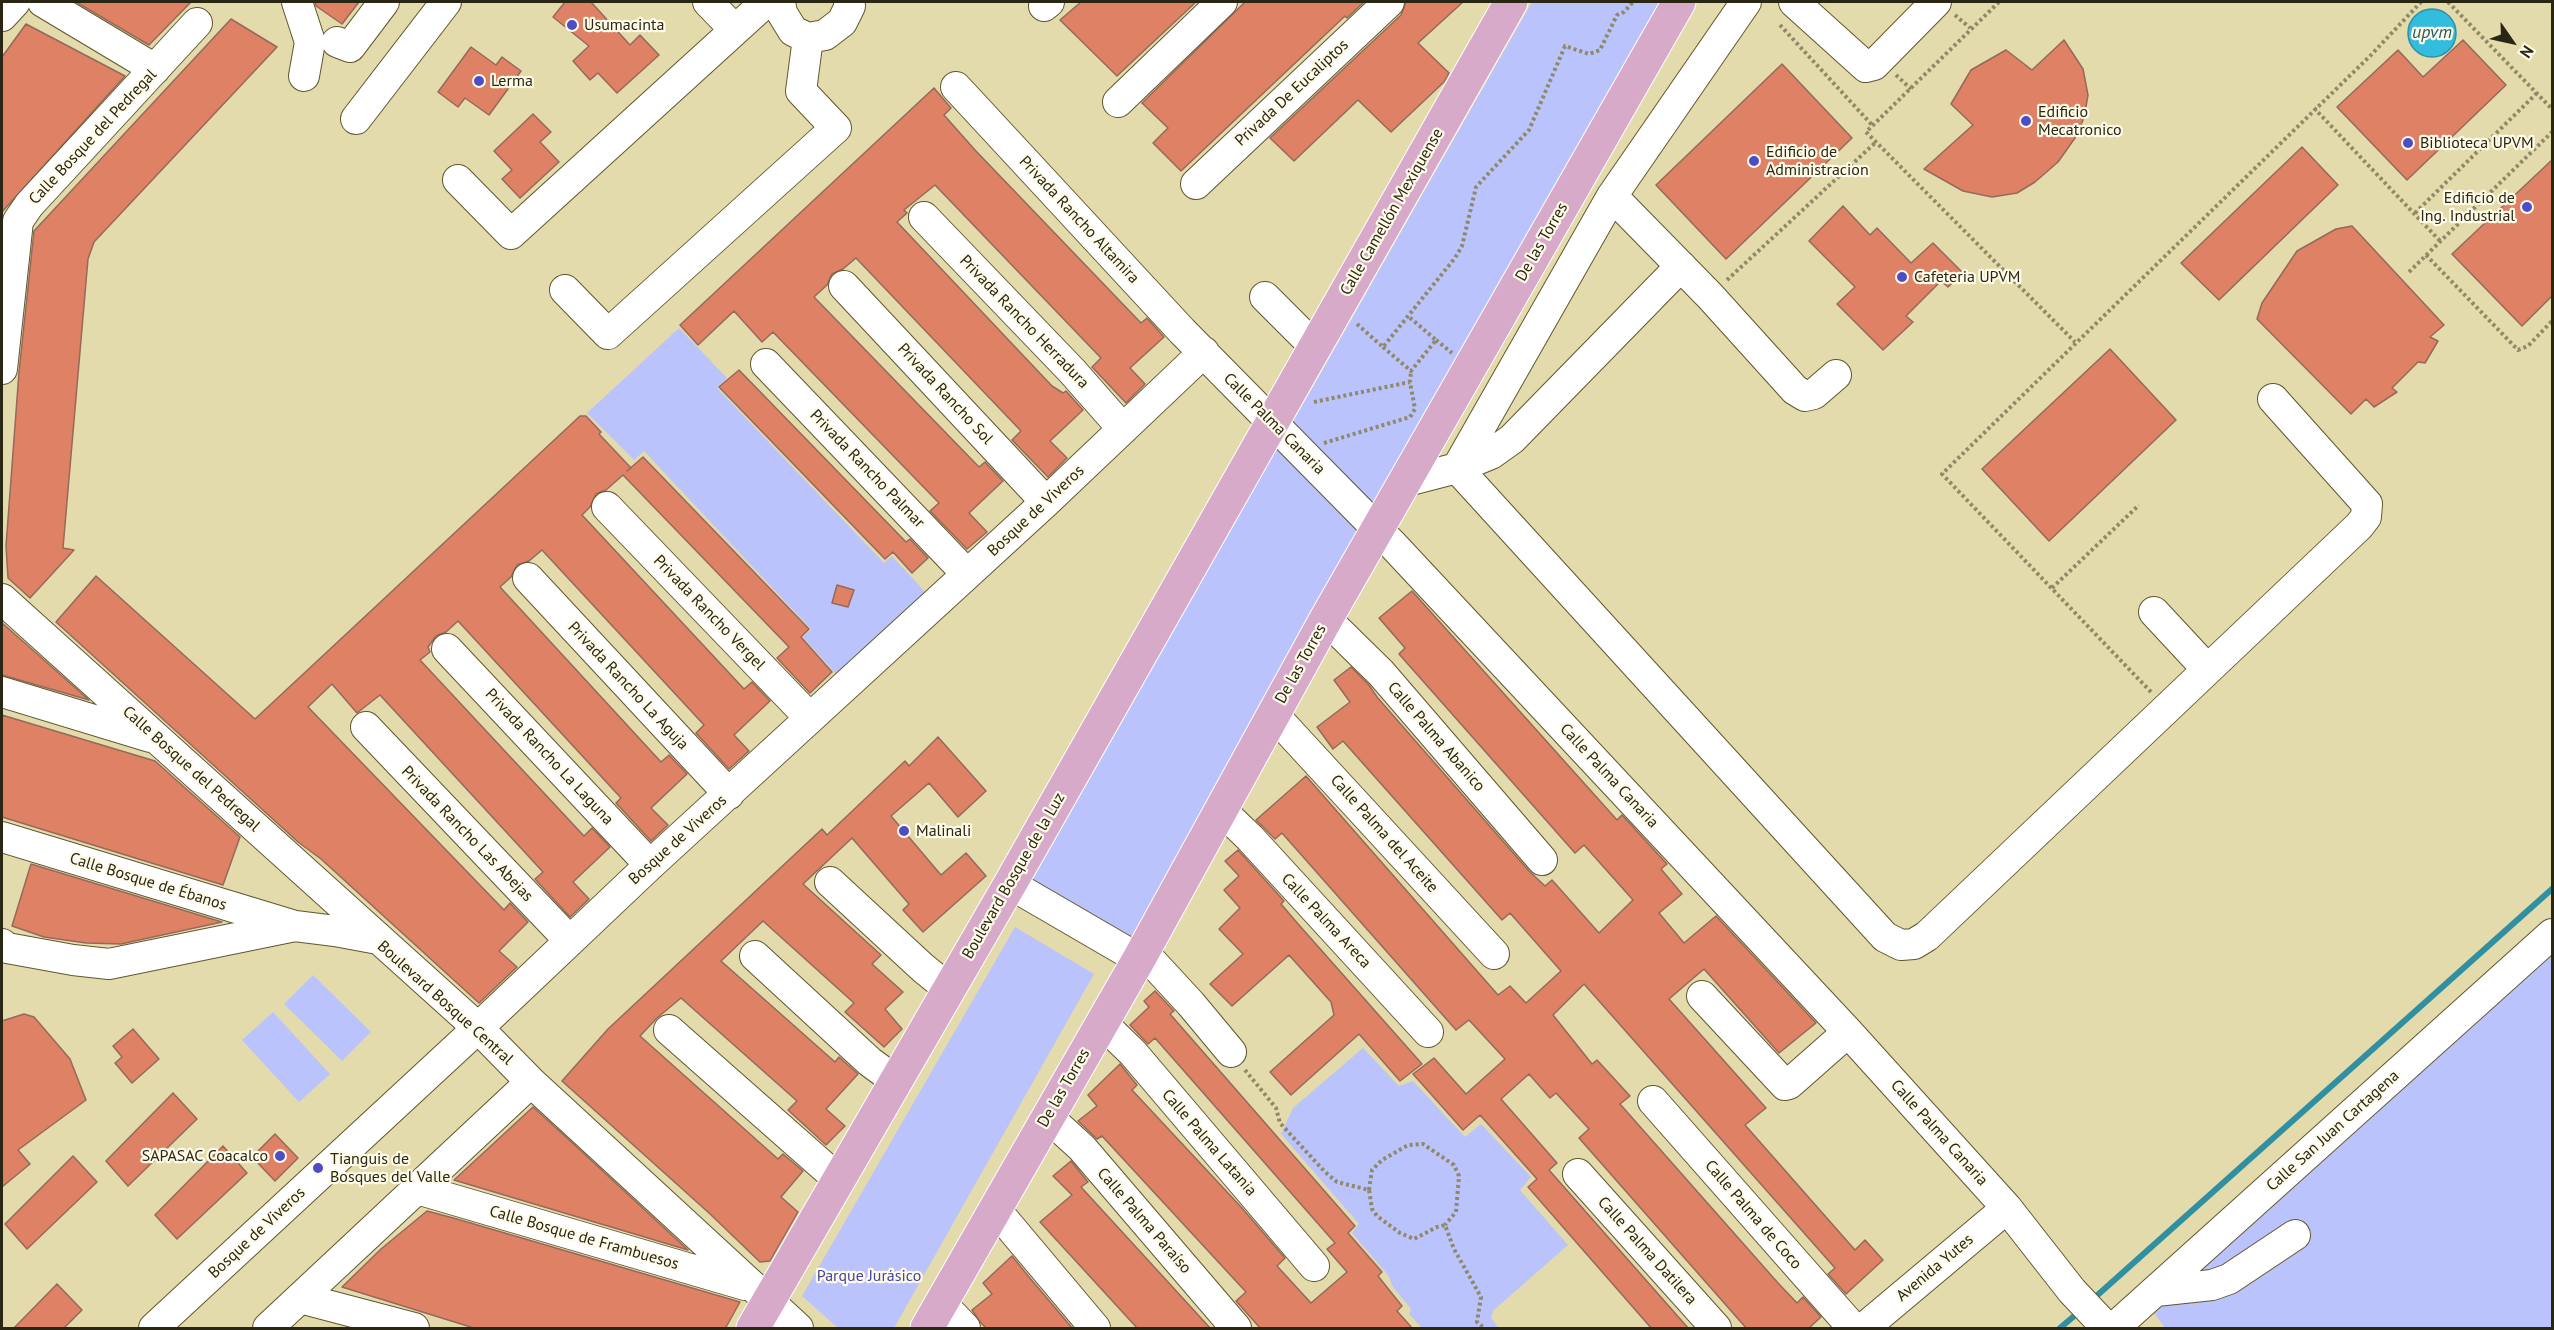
<!DOCTYPE html>
<html>
<head>
<meta charset="utf-8">
<style>
  body { margin:0 }
  #map { position:relative; width:2554px; height:1330px; overflow:hidden; background:#e4dbac; font-family:"PT Sans",sans-serif }
  canvas { display:block }
  .frame { position:absolute; inset:0; border:3px solid #2a2614; pointer-events:none }
  .north { position:absolute; left:2482px; top:12px; width:60px; height:60px; -webkit-text-stroke:4px #fffbe9; paint-order:stroke; rotate:124deg; font-size:16px; font-weight:700; line-height:24px; text-align:center; color:#2a2614 }
  .north::after { content:''; display:block; margin:auto; width:21px; height:27px; background:#2a2614; clip-path:polygon(50% 0,100% 100%,50% 72%,0 100%) }
</style>
</head>
<body>
<div id="map">
<canvas width="2554" height="1330"></canvas>
<div class="frame"></div>
<div class="north">N</div>
</div>
<script>
const ctx = document.querySelector('canvas').getContext('2d');
ctx.lineJoin = 'round';
function paint(path, color) { ctx.fillStyle = color; ctx.fill(path, 'evenodd'); }
const poly = rows => new Path2D(rows.map(r => 'M' + r).join(''));
function stroke(path, color, width, dash) { ctx.strokeStyle = color; ctx.lineWidth = width; ctx.lineCap = dash ? 'butt' : 'round'; ctx.setLineDash(dash || []); ctx.stroke(path); }
function write(font, color, halo, rows, align = 'center') {
  ctx.font = font + ' "PT Sans",sans-serif'; ctx.lineWidth = 4.5; ctx.setLineDash([]); ctx.textBaseline = 'middle'; ctx.strokeStyle = halo; ctx.fillStyle = color; for (const [text, x, y, turn = 0] of rows) {
    ctx.save(); ctx.translate(x, y); ctx.rotate((+turn || 0) * Math.PI / 180); ctx.textAlign = isNaN(turn) ? turn : align; if (halo) ctx.strokeText(text, 0, 0); ctx.fillText(text, 0, 0); ctx.restore();
  }
}
const green = poly([
  [1532,2,1661,2,1375,508,1290,427],
  [679,328,727,378,717,388,884,563,892,556,927,594,837,675,803,637,811,629,644,451,634,460,587,413],
  [1280,443,1363,530,1130,944,1033,889,1033,879],
  [1015,927,1094,974,894,1328,838,1328,802,1296],
  [2552,948,2552,1328,2165,1328,2149,1306],
  [313,975,371,1032,342,1061,284,1004],
  [273,1012,330,1074,299,1102,242,1040],
  [1363,1048,1399,1086,1413,1081,1465,1137,1481,1124,1531,1177,1520,1190,1568,1245,1494,1310,1491,1317,1498,1328,1422,1328,1409,1314,1411,1309,1393,1287,1388,1275,1352,1233,1359,1224,1281,1134,1293,1108]
]);
const water = poly([
  '2408 33a24 24 0 1 1 48 0a24 24 0 1 1-48 0Z'
]);
const stream = poly([
  [2092,1300,2552,889],
  [2060,1328,2080,1311]
]);
const building = poly([
  [76,2,191,2,149,45,76,2],
  [315,2,359,2,342,24,316,6,315,2],
  [565,2,591,2,630,45,640,35,659,55,617,93,598,73,590,80,573,61,589,46,553,17,565,2],
  [1081,2,1196,2,1117,76,1060,20,1081,2],
  [1245,2,1364,2,1347,18,1345,16,1181,171,1153,143,1168,128,1142,103,1245,2],
  [1406,2,1463,2,1418,43,1449,73,1444,82,1391,132,1358,100,1294,161,1270,138,1401,15,1406,2],
  [231,19,277,47,94,242,88,259,63,548,74,550,30,598,8,578,6,546,19,372,34,231,231,19],
  [26,24,125,76,2,212,2,57,26,24],
  [2064,40,2083,69,2088,95,2084,118,2075,138,2058,162,2035,182,2017,193,1992,197,1963,191,1924,169,1973,125,1951,104,1971,70,2006,50,2032,70,2064,40],
  [2463,40,2506,85,2407,180,2337,107,2398,50,2423,77,2463,40],
  [471,47,496,65,502,57,521,71,489,115,465,98,458,107,438,92,471,47],
  [1782,64,1852,138,1726,259,1656,185,1782,64],
  [934,88,951,108,944,115,975,150,1141,323,1147,318,1164,337,1130,368,1145,384,1126,403,1092,367,1101,358,935,185,904,210,907,213,897,222,1052,386,1063,393,1066,391,1083,410,1050,441,1067,458,1048,477,1012,440,1021,431,856,258,843,269,832,274,827,285,814,297,979,467,985,462,1003,481,969,513,987,532,967,549,930,511,939,503,773,332,762,342,734,311,698,345,680,325,934,88],
  [533,114,551,132,540,142,559,162,520,198,502,179,512,170,494,151,533,114],
  [2302,147,2338,185,2219,300,2181,263,2302,147],
  [2553,159,2553,295,2522,326,2452,254,2553,159],
  [1843,206,1870,235,1877,228,1911,263,1933,243,1963,273,1948,287,1941,281,1906,316,1913,322,1883,350,1837,304,1855,287,1809,241,1843,206],
  [2352,226,2444,325,2430,337,2438,341,2425,363,2418,362,2392,388,2397,392,2374,407,2366,399,2351,414,2257,319,2262,303,2297,251,2336,229,2352,226],
  [2110,349,2176,420,2049,541,1982,469,2110,349],
  [739,370,906,542,910,539,928,558,912,573,893,552,885,559,719,387,739,370],
  [580,416,586,416,601,432,599,434,631,468,627,471,643,457,809,629,801,637,832,672,810,693,777,658,789,647,623,475,606,490,596,494,590,507,582,515,744,689,752,682,770,701,734,735,749,751,729,769,696,733,704,725,542,550,529,561,517,565,511,577,500,587,661,762,669,755,687,774,651,808,668,825,651,841,616,803,621,798,458,621,446,632,436,636,428,647,430,652,420,660,584,836,592,828,610,847,573,882,589,899,570,917,535,879,543,872,380,695,357,713,332,684,308,707,504,910,510,903,528,922,499,951,517,967,479,1003,321,859,298,842,56,622,96,576,255,719,580,416],
  [837,585,854,590,848,607,832,603,837,585],
  [1412,591,1617,820,1622,815,1667,864,1661,869,1682,894,1659,913,1684,943,1716,916,1816,1023,1779,1053,1704,969,1669,999,1766,1108,1745,1125,1855,1250,1865,1240,1883,1260,1846,1294,1828,1274,1835,1268,1584,984,1553,1015,1592,1064,1597,1060,1630,1096,1620,1104,1778,1283,1797,1303,1803,1297,1821,1317,1808,1329,1747,1329,1579,1138,1589,1129,1556,1093,1550,1098,1529,1074,1501,1099,1557,1163,1549,1170,1689,1329,1652,1329,1528,1187,1537,1179,1480,1115,1463,1130,1413,1074,1434,1058,1466,1094,1505,1059,1469,1020,1456,1030,1282,833,1275,839,1256,820,1306,776,1498,995,1510,986,1526,1003,1561,971,1510,913,1502,920,1343,741,1333,749,1317,727,1350,702,1334,680,1351,667,1369,685,1377,697,1529,871,1545,886,1552,880,1599,933,1633,900,1584,845,1575,853,1399,654,1405,648,1379,618,1412,591],
  [2,623,26,644,89,700,2,675,2,623],
  [2,715,155,761,240,837,223,885,2,817,2,715],
  [938,737,986,791,958,817,929,783,891,816,941,875,966,853,986,876,923,932,903,910,909,904,852,838,803,884,881,955,872,964,903,992,885,1009,902,1029,884,1047,845,1012,854,1003,763,921,721,961,835,1062,839,1057,858,1074,826,1109,845,1126,826,1145,788,1110,797,1101,681,998,657,1018,640,1036,778,1159,783,1154,803,1171,781,1197,798,1212,770,1261,760,1262,709,1213,562,1081,608,1029,822,829,827,835,905,761,909,766,938,737],
  [1238,850,1284,901,1281,904,1299,925,1422,1064,1400,1081,1359,1034,1291,1095,1270,1072,1334,1015,1331,1002,1289,955,1232,1006,1210,984,1243,954,1219,929,1240,908,1224,890,1239,876,1225,861,1238,850],
  [31,864,222,922,121,944,86,943,44,937,12,926,31,864],
  [1155,991,1174,1011,1170,1014,1355,1226,1348,1233,1382,1272,1378,1276,1402,1306,1397,1311,1413,1329,1261,1329,1236,1301,1246,1292,1102,1136,1097,1139,1078,1121,1097,1106,1088,1095,1120,1064,1137,1085,1132,1090,1241,1207,1285,1258,1277,1266,1311,1303,1347,1272,1327,1249,1335,1243,1177,1063,1155,1038,1148,1044,1130,1025,1149,1007,1144,1001,1155,991],
  [24,1014,34,1017,70,1059,86,1100,18,1150,30,1164,2,1187,2,1021,24,1014],
  [133,1029,159,1059,132,1083,115,1063,122,1057,113,1046,133,1029],
  [173,1093,197,1119,128,1186,106,1161,173,1093],
  [533,1107,566,1137,688,1250,454,1180,533,1107],
  [275,1134,298,1158,275,1181,252,1157,275,1134],
  [223,1146,247,1173,177,1239,155,1215,223,1146],
  [73,1156,97,1182,27,1249,5,1224,73,1156],
  [1071,1161,1088,1182,1081,1187,1211,1329,1138,1329,1040,1222,1072,1195,1053,1176,1071,1161],
  [427,1211,457,1219,740,1302,725,1329,477,1329,342,1287,381,1249,427,1211],
  [1012,1256,1029,1277,1073,1329,987,1329,981,1323,972,1310,992,1294,983,1283,1012,1256],
  [57,1284,82,1310,63,1329,13,1329,57,1284]
]);
const path = poly([
  [1999,2,1866,132,2075,342],
  [2448,2,2552,109],
  [1955,15,1970,28],
  [1780,25,1873,126],
  [1896,75,1911,89],
  [2314,108,2440,241],
  [2415,213,2537,93],
  [2426,255,2518,350,2528,346,2552,321],
  [2409,272,2552,132],
  [1727,280,1876,142],
  [1357,324,1383,347,1455,258,1462,246,1476,187,1529,130,1565,46,1589,54,1600,50,1617,15,1624,12,1633,2],
  [1436,340,1452,353],
  [1383,347,1411,371,1436,340,1408,316],
  [1314,402,1410,382],
  [1324,443,1410,417,1415,409,1410,382,1411,371],
  [2052,588,2139,505],
  [2151,692,1942,474,2370,56,2421,2],
  [1245,1070,1276,1108,1280,1123,1325,1172,1337,1182,1369,1190,1372,1209,1377,1216,1400,1233,1414,1239,1437,1227,1445,1225,1454,1249,1481,1297,1477,1322,1484,1328],
  [1369,1190,1372,1170,1382,1160,1408,1145,1423,1144,1454,1165,1459,1176,1456,1212,1445,1225]
]);
const minor = poly([
  [43,2,155,69],
  [297,2,310,42,304,76],
  [708,2,735,30],
  [780,2,782,13,793,31,808,38,825,35,842,22,850,6,849,2],
  [1794,2,1866,67,1874,65,1936,2],
  [1044,6,1049,2],
  [2,16,15,2],
  [337,42,350,47,384,2],
  [956,87,1182,331,1392,544,1848,1032,2007,1208,2072,1291,2107,1328],
  [1118,102,1222,2],
  [356,119,446,2],
  [458,180,511,234,766,2],
  [1196,184,1389,2],
  [1612,196,1710,296,1795,390,1805,396,1814,394,1836,375],
  [924,217,1072,371,1123,429],
  [844,286,1046,502],
  [565,290,608,334,836,128,801,91,808,38],
  [1265,297,1315,347],
  [766,364,967,574],
  [2,369,18,221,29,205,197,23],
  [1457,468,1885,937,1901,945,1914,944,1927,936,2359,526,2366,517,2367,504,2273,399],
  [1457,468,1612,196,1746,2],
  [1407,481,1457,468,1491,454,1512,439,1681,266],
  [607,507,810,718],
  [528,578,729,794],
  [2,599,478,1028,531,1082,798,1328],
  [2154,612,2207,669],
  [1326,619,1381,673,1542,860],
  [447,649,650,865],
  [2,692,150,737],
  [1273,714,1494,954],
  [366,727,569,940],
  [1222,811,1250,838,1428,1032],
  [2,837,292,925],
  [830,882,923,968,949,989],
  [1010,884,1139,959],
  [2,944,7,948,73,960,109,964,295,926,335,931,378,939],
  [1143,952,1191,1004,1231,1052],
  [755,956,870,1062,896,1081],
  [1702,996,1785,1085,1789,1084,1848,1032],
  [1102,1023,1133,1053,1314,1266],
  [669,1030,839,1180],
  [1653,1101,1853,1328],
  [1048,1117,1082,1148,1236,1328],
  [1578,1174,1716,1328],
  [417,1189,745,1285],
  [995,1209,1095,1328],
  [2156,1291,2212,1285,2229,1279,2295,1235],
  [300,1298,414,1328],
  [941,1303,965,1328],
  [154,1328,478,1028,650,865,1046,502,1204,352],
  [268,1328,531,1082],
  [1864,1328,2007,1208],
  [2114,1328,2552,934]
]);
const major = poly([
  [753,1328,1010,884,1511,2],
  [927,1328,1139,959,1326,619,1679,2]
]);
const markers = [
  [572,25,6,"#4f4dc4"],
  [479,81,6,"#4f4dc4"],
  [2026,121,6,"#4f4dc4"],
  [2408,143,6,"#4f4dc4"],
  [1754,161,6,"#4f4dc4"],
  [2527,207,6,"#4f4dc4"],
  [1902,277,6,"#4f4dc4"],
  [904,831,6,"#4f4dc4"],
  [280,1156,6,"#4f4dc4"],
  [318,1168,6,"#4f4dc4"]
];
const poiNames = [
  ["Usumacinta",584,25],
  ["Lerma",491,81],
  ["Edificio",2038,112],
  ["Mecatronico",2038,130],
  ["Biblioteca UPVM",2420,143],
  ["Edificio de",1766,152],
  ["Administracion",1766,170],
  ["Edificio de",2515,198,"right"],
  ["Ing. Industrial",2515,216,"right"],
  ["Cafeteria UPVM",1914,277],
  ["Malinali",916,831],
  ["SAPASAC Coacalco",268,1156,"right"],
  ["Tianguis de",330,1159],
  ["Bosques del Valle",330,1177]
];
const streetNames = [
  ["Privada De Eucaliptos",1292,93,-43],
  ["Calle Bosque del Pedregal",93,137,-47],
  ["Calle Camellón Mexiquense",1392,212,-60],
  ["Privada Rancho Altamira",1079,220,47],
  ["De las Torres",1542,242,-60],
  ["Privada Rancho Herradura",1024,322,46],
  ["Privada Rancho Sol",945,394,47],
  ["Calle Palma Canaria",1274,424,45],
  ["Privada Rancho Palmar",867,469,46],
  ["Bosque de Viveros",1036,511,-43],
  ["Privada Rancho Vergel",709,613,46],
  ["De las Torres",1301,664,-61],
  ["Privada Rancho La Aguja",628,686,47],
  ["Calle Palma Abanico",1436,737,49],
  ["Privada Rancho La Laguna",549,757,47],
  ["Calle Bosque del Pedregal",191,769,42],
  ["Calle Palma Canaria",1609,776,47],
  ["Privada Rancho Las Abejas",467,834,46],
  ["Calle Palma del Aceite",1384,834,48],
  ["Bosque de Viveros",678,840,-42],
  ["Boulevard Bosque de la Luz",1014,876,-60],
  ["Calle Bosque de Ébanos",148,882,17],
  ["Calle Palma Areca",1326,921,47],
  ["Boulevard Bosque Central",445,1003,42],
  ["De las Torres",1064,1088,-60],
  ["Calle San Juan Cartagena",2333,1131,-42],
  ["Calle Palma Canaria",1939,1133,48],
  ["Calle Palma Latania",1209,1143,49],
  ["Calle Palma de Coco",1753,1215,49],
  ["Calle Palma Paraíso",1144,1221,49],
  ["Bosque de Viveros",257,1233,-43],
  ["Calle Bosque de Frambuesos",584,1238,16],
  ["Calle Palma Datilera",1647,1251,48],
  ["Avenida Yutes",1935,1268,-40]
];
const parkNames = [
  ["Parque Jurásico",869,1276]
];
const waterNames = [
  ["upvm",2432,33]
];
paint(green, '#bbc3fc');
paint(water, '#32bddf');
stroke(water, '#3090a2', 1.5);
stroke(stream, '#3090a2', 6);
paint(building, '#de8164');
stroke(building, '#95695b', 1.5);
stroke(minor, '#60572d', 32);
stroke(major, '#fff', 35);
stroke(path, '#8f8967', 4, [3, 3]);
stroke(minor, '#fff', 30);
stroke(major, '#d7aaca', 33);
for (const [x, y, r, color] of markers) { const dot = new Path2D(); dot.arc(x, y, r, 0, 2 * Math.PI); ctx.fillStyle = color; ctx.fill(dot); stroke(dot, '#fffbe9', 2); }
write('16px', '#2a2614', '#fffbe9', poiNames, 'left');
write('16px', '#2a2614', '#fffbe9', streetNames);
write('16px', '#4545a6', '#fffbe9', parkNames);
write('italic 18px', '#235968', '#fffbe9', waterNames);
</script>
</body>
</html>
